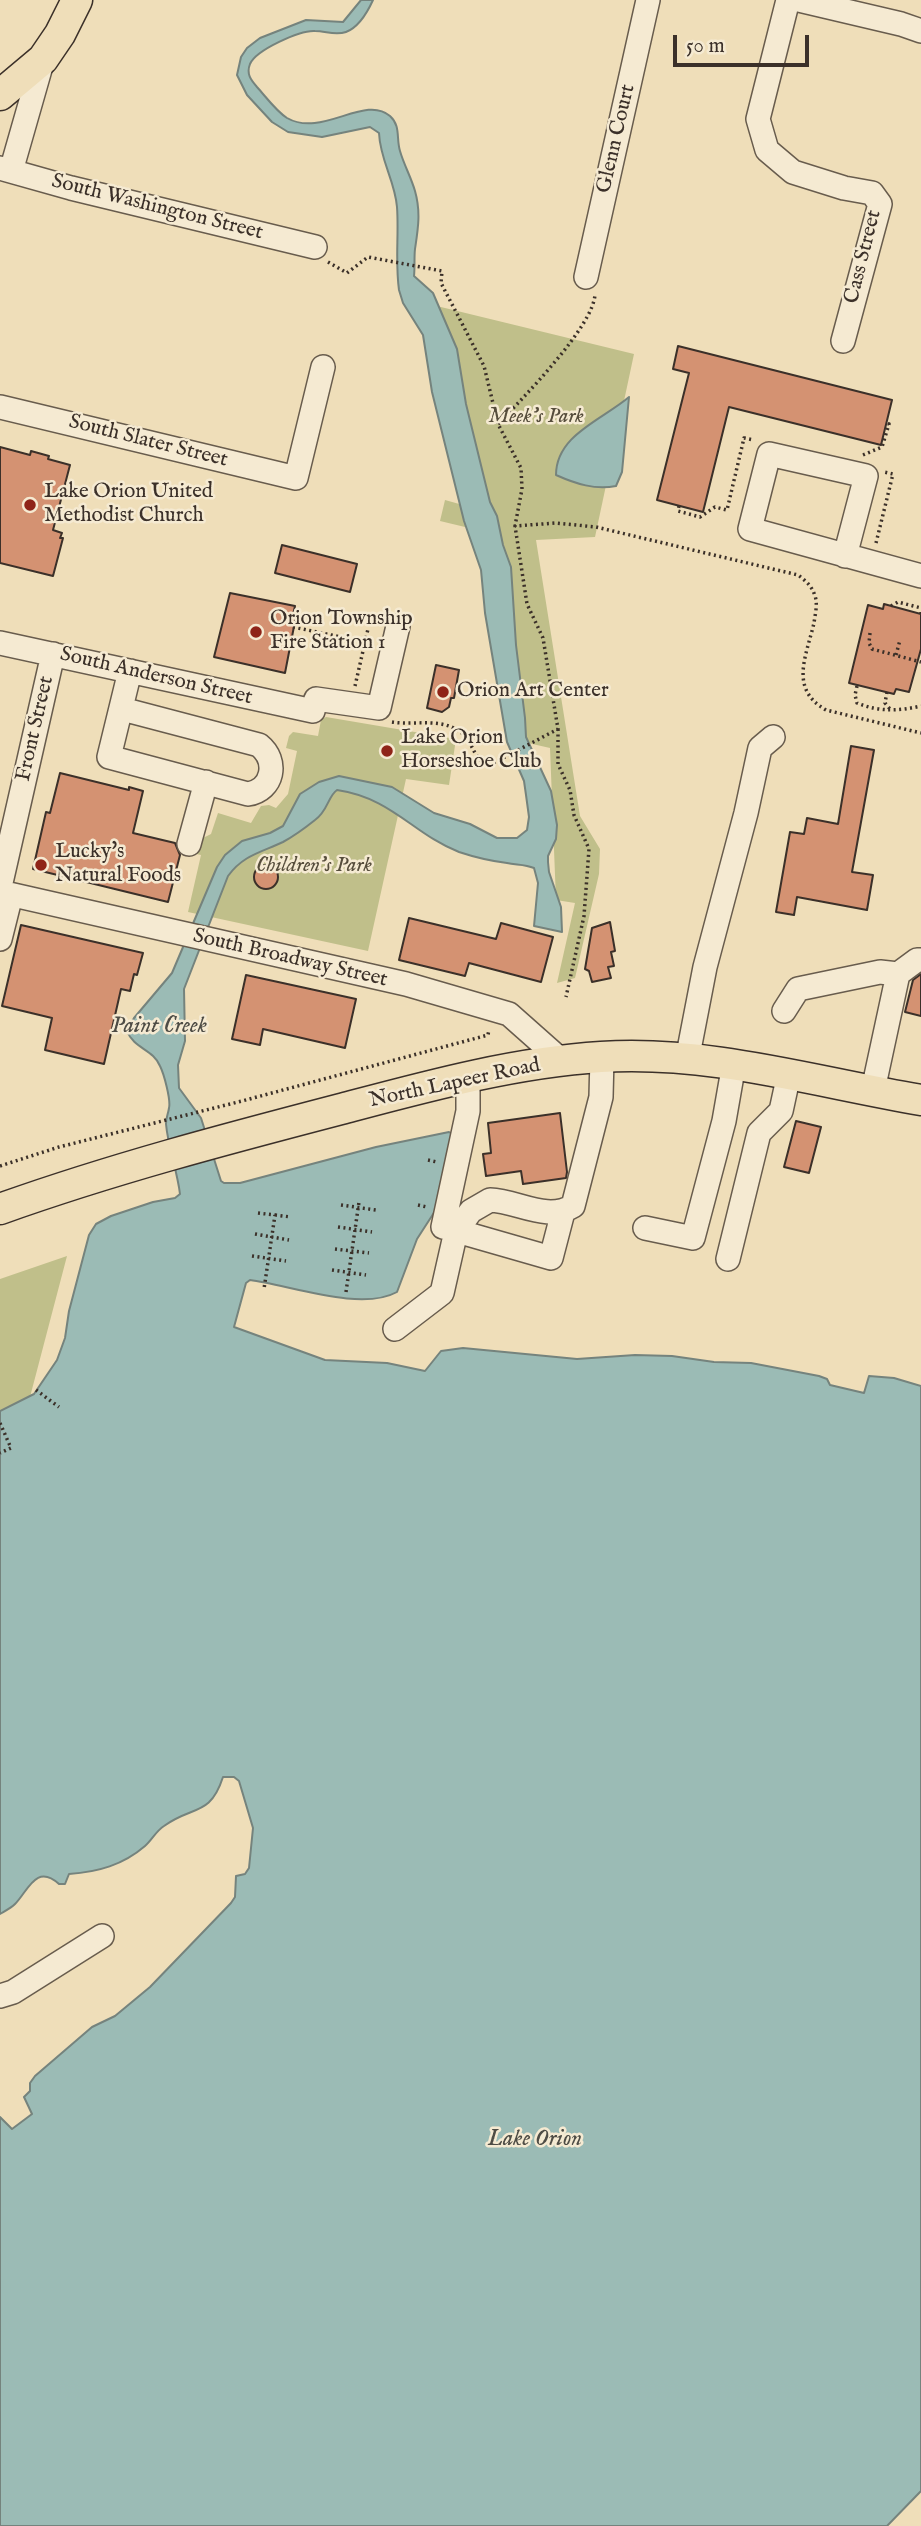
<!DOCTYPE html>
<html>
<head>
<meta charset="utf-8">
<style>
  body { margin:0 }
  #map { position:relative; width:921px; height:2526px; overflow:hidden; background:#efdeb9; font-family:"IM FELL English",serif }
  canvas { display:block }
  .scale { position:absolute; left:673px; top:35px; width:136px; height:32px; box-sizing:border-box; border:4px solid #3b3029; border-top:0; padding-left:9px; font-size:21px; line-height:24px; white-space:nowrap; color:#3b3029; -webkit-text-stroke:5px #f5ead2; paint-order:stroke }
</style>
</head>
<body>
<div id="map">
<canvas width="921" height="2526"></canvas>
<div class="scale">50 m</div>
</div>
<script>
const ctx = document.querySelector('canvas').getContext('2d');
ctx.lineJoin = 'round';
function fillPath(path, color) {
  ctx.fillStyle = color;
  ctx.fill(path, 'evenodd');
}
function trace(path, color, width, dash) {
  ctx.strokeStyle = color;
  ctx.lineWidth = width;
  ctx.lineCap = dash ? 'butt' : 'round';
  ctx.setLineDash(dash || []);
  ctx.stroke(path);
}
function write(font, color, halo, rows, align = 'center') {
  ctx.font = font + ' "IM FELL English",serif';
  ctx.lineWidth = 5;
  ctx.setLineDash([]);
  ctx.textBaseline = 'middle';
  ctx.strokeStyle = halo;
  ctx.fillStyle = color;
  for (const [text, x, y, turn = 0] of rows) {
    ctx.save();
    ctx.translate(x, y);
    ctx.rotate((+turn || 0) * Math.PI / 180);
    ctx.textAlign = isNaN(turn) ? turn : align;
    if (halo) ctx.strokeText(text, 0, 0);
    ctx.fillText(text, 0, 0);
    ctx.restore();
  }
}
const green = new Path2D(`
  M 408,299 L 634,354 L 595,537 L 536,540 L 580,816 L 600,849 L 599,874 L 575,978 L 557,983 L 575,903 L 556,900 L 550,748 L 515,740 L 490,533 L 440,521 L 445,500 L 470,507 L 441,358 Z
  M 326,717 L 456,739 L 449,785 L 406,779 L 368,951 L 188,912 L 201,855 L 196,854 L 199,840 L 211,834 L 218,813 L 251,823 L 261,806 L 269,805 L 276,808 L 288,794 L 297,751 L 286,748 L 289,736 L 293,732 L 318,736 L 321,720 Z
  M 67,1256 L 30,1397 L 0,1411 L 0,1279 Z`);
const water = new Path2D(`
  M 361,0 L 373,0 C 368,11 359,27 346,32 C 335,36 326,31 315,31 C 300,30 256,50 250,64 C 246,74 251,80 257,87 C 266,97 276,111 287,118 C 322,138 365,94 390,116 C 401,126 396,138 400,151 C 404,165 411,177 415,191 C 421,212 418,229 415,249 C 414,258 415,267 414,276 L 433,293 L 457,349 L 466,404 L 490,502 L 497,516 L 503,545 L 511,567 L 516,645 L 525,718 L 526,737 L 551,791 L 557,825 L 556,839 L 548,856 L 548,862 L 549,872 L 561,907 L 562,932 L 534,926 L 538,883 L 534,868 C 525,864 516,865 507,863 C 491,861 474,857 459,852 C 413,834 392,798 337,790 C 328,796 328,811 315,820 C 305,828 294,836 283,842 C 262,852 243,855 228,876 L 184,989 L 185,1041 L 178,1065 L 179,1088 L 201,1118 L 221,1181 L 224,1183 L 240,1183 L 376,1147 L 449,1132 L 456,1136 L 437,1208 L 417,1239 L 397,1292 C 361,1312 289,1285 250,1280 L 246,1283 L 234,1327 L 325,1360 L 387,1363 L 425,1371 L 441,1351 L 463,1348 L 577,1359 L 635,1355 L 672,1356 L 714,1362 L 751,1363 L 819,1376 L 827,1379 L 830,1385 L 864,1393 L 869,1376 L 894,1378 L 921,1386 L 921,2491 L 887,2526 L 0,2526 L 0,2117 L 12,2129 L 32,2114 L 24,2097 L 30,2091 L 30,2083 L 35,2076 L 92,2027 L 115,2016 L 150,1987 L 231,1903 L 235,1897 L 236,1876 L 245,1874 L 249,1868 L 253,1828 L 239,1781 L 234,1777 L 223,1777 C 210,1817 193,1805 164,1826 C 156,1831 152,1840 145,1846 C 123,1865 98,1872 69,1874 L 65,1884 L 59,1884 C 36,1863 28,1891 15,1904 C 11,1908 5,1911 0,1914 L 0,1411 L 34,1394 L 57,1360 L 65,1338 L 69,1311 L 89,1235 L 96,1224 L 111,1216 L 153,1202 L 175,1198 L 180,1194 C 177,1170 168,1147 166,1124 C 166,1117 168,1115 169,1108 C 171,1100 164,1074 160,1066 C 153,1049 134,1049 127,1031 L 134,1018 L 172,973 L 217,867 L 225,855 L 242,841 L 270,833 L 283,826 L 300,794 L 319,782 L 339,776 L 392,787 L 434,813 L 470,824 L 497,838 L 517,838 L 527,830 L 529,817 L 526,795 L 524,781 L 507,742 L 485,613 L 481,570 L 464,521 L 432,392 L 423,335 L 403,303 L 399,290 C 395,262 399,234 397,207 C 395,181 380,160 379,133 L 370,127 L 322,137 L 288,132 L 272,122 L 247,95 L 237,75 L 241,57 L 247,48 L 260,38 L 306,20 L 343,22 Z
  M 629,397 L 622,472 L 616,486 C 595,490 576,484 556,475 C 556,435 602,420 629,397 Z`);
const building = new Path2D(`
  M 678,346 L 892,400 L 881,445 L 729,407 L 703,512 L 657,500 L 689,373 L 673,369 Z
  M 0,447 L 30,455 L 31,451 L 49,456 L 48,459 L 70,465 L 53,530 L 62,533 L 60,538 L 63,538 L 53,576 L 0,563 Z
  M 282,545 L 357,564 L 350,592 L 275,573 Z
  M 230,593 L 295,606 L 293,615 L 296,616 L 285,673 L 214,657 Z
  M 884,604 L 921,614 L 921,649 L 909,692 L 896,689 L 894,694 L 849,683 L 868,605 L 883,609 Z
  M 436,665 L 459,670 L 454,698 L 451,698 L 449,707 L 442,712 L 427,708 Z
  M 851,746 L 874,750 L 852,872 L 873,875 L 867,910 L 797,897 L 794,915 L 776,912 L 790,832 L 804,834 L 807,818 L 838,824 Z
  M 60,773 L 129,790 L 129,787 L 143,791 L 133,833 L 175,843 L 180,855 L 168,902 L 33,869 L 46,812 L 50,813 Z
  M254 877a12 12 0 1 1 24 0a12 12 0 1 1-24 0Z
  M 409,918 L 496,939 L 501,923 L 553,937 L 541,982 L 469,963 L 465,976 L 399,960 Z
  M 610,922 L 615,951 L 611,952 L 614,966 L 608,967 L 611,978 L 592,982 L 589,971 L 585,969 L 592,928 Z
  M 21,925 L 143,953 L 137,975 L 134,974 L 130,991 L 121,989 L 104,1064 L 45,1050 L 52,1018 L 2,1006 Z
  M 921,974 L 921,1016 L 905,1012 L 913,980 Z
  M 246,975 L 356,999 L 345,1048 L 263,1029 L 260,1045 L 232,1039 Z
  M 560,1113 L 567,1172 L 566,1178 L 523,1184 L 521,1171 L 486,1176 L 483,1154 L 491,1153 L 488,1123 Z
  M 796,1121 L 821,1127 L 809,1173 L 784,1167 Z`);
const path = new Path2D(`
  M 328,262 L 347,273 L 368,257 L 442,271 L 441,283 L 484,366 L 498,424 L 521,468 L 522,489 L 515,526
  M 498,424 C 522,399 594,326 595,294
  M 863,455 L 882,447 L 889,424 L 886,423
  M 679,506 L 678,511 L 700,517 L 715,507 L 727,510 L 744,438 L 754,440
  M 876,543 L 893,474 L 884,472
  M 891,606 L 898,602 L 921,608
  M 921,613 L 921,612
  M 293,627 L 365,642
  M 870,633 L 869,643 L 872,649 L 921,662
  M 896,655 L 900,640
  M 355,686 L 368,629
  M 857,686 L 855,695 L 857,703 C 879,712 899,711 921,706
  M 887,692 L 885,703 L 890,709
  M 392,722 C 417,726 443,716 464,735 C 474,746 473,757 488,766 L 558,729 L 543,638 L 527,604 L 515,526 L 556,523 L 596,527 L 798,575 C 806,581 812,586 815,596 C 818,604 815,615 814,623 C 806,657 789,689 826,710 L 921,733
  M 558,729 L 558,764 L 570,790 L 574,815 L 589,849 L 584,916 L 566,997
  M 428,1160 L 437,1162
  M 0,1166 L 59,1147 L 242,1101 L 488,1035 L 489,1029
  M 341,1205 L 376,1210
  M 418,1205 L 427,1207
  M 258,1213 L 275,1215 L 264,1289
  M 275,1215 L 291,1217
  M 338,1227 L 372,1232
  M 255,1234 L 289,1240
  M 335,1249 L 369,1253
  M 252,1256 L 286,1261
  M 332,1270 L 366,1275
  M 346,1292 L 359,1202
  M 36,1390 L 59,1407
  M 0,1423 L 11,1448 L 0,1453`);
const minor = new Path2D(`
  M 788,0 L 758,119 L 767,150 L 793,172 L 844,188 L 872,193 L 880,204 L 843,341
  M 799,0 L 901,24 L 921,31
  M 0,168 L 71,188 L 315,247
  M 11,171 L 43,59
  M 586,277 L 648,0
  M 0,407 L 296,478 L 323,367
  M 845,556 L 866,476 L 769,454 L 750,529 L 921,576
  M 0,643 L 313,711 L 316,699 L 379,708 L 398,626
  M 122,709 L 259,745 C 279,761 273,790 248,794 L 109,757 L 130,671
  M 189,844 L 206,782
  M 0,887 L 53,654
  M 0,892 L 406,984 L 509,1014 L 562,1061
  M 0,939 L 11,895
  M 784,1011 L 798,989 L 880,972 L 898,974
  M 687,1060 L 705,967 L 746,813 L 760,748 L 773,737
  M 468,1079 L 468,1111 L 443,1227 L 551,1258 L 563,1212
  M 873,1090 L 898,974 L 917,960 L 921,960
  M 645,1228 L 693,1238 L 724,1121 L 734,1064
  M 728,1259 L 759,1133 L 781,1111 L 789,1074
  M 395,1329 L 442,1293 L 456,1231 L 471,1211 L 490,1200 C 518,1201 547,1222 573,1206 L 601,1097 L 602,1057
  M 0,1996 L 13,1992 L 102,1936`);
const major = new Path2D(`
  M 0,95 L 43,59 L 60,34 L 77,0
  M 0,1209 C 112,1169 226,1139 341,1109 C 424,1087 515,1062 601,1057 C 710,1050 815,1082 921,1100`);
const markers = [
  [30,505,7,"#8f2418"],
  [256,632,7,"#8f2418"],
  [443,692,7,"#8f2418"],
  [387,751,7,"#8f2418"],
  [41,865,7,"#8f2418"]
];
const streetNames = [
  ["Glenn Court",617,139,-77],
  ["South Washington Street",157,208,14],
  ["Cass Street",864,257,-76],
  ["South Slater Street",148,442,14],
  ["South Anderson Street",156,677,13],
  ["Front Street",36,729,-77],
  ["South Broadway Street",290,959,13],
  ["North Lapeer Road",455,1084,-12]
];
const parkNames = [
  ["Meek's Park",536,418],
  ["Children's Park",314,867]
];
const poiNames = [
  ["Lake Orion United",44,493],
  ["Methodist Church",44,517],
  ["Orion Township",270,620],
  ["Fire Station 1",270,644],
  ["Orion Art Center",457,692],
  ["Lake Orion",401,739],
  ["Horseshoe Club",401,763],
  ["Lucky's",55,853],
  ["Natural Foods",55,877]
];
const waterNames = [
  ["Paint Creek",159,1027],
  ["Lake Orion",535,2140]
];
fillPath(green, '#c0bf8a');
fillPath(water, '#9bbbb5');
trace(water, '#75837d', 2);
fillPath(building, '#d49272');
trace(building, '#3b3029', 2);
trace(minor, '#685c4d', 26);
trace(major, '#3b3029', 33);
trace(path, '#3b3029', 3.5, [2, 3.5]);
trace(minor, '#f5ead2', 23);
trace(major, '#efdeb9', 30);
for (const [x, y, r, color] of markers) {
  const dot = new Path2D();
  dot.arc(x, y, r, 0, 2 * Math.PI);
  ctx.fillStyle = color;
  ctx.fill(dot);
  trace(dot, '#f5ead2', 2.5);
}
write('21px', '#3b3029', '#f5ead2', streetNames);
write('italic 21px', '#564d3c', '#f5ead2', parkNames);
write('21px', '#3b3029', '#f5ead2', poiNames, 'left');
write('italic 23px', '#4e4c45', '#f5ead2', waterNames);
</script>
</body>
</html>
